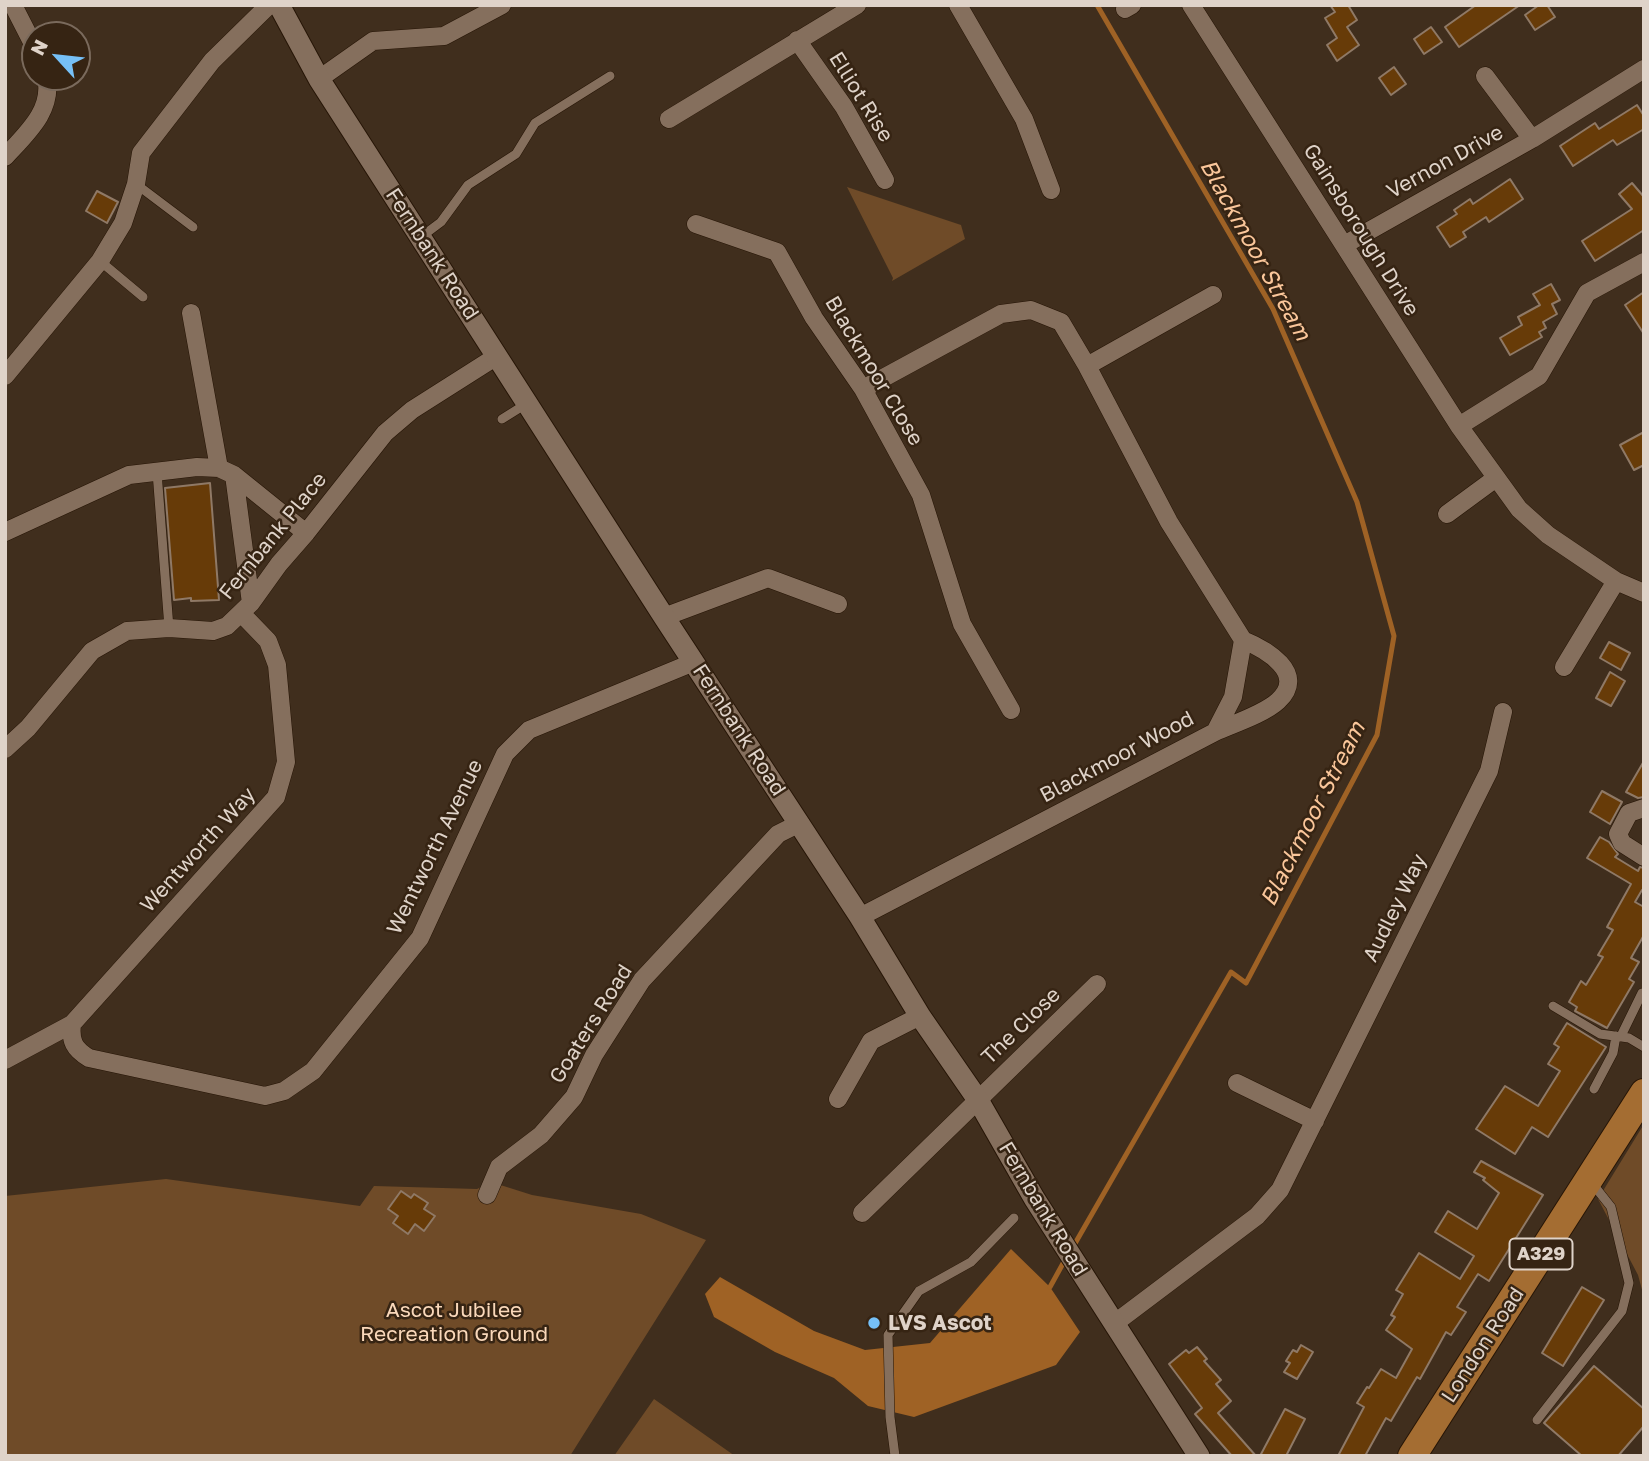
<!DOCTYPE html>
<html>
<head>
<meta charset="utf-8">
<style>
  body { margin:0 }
  #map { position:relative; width:1649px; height:1461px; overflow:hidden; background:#402e1d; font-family:"Golos Text",sans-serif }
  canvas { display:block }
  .frame { position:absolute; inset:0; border:7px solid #dfd3c9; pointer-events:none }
  .north { position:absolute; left:21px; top:21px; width:70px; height:70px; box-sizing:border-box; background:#362413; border:2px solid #7a6a5c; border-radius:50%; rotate:297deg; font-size:19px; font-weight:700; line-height:28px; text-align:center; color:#dfd3c9 }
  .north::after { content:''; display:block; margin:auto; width:24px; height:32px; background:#76c0f7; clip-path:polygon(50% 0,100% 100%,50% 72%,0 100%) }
</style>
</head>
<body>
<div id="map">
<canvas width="1649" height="1461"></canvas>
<div class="frame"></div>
<div class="north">N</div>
</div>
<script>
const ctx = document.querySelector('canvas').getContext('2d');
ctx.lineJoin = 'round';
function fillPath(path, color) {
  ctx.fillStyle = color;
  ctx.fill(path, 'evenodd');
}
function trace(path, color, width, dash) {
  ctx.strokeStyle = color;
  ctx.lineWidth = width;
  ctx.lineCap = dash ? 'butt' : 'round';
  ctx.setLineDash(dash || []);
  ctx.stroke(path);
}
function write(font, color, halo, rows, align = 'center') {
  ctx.font = font + ' "Golos Text",sans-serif';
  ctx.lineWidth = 5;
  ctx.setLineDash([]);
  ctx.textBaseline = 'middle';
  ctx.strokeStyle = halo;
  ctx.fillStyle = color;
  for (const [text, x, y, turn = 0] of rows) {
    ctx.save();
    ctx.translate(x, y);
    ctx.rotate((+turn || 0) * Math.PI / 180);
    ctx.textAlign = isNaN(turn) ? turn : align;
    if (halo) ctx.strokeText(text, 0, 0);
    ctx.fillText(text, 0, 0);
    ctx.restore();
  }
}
const green = new Path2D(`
  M 847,187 L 961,225 L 965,239 L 892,281 L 893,278 Z
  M 1644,1124 L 1644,1297 L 1638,1275 L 1598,1199 Z
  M 166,1179 L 360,1206 L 374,1186 L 477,1189 L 491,1182 L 532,1195 L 641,1214 L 706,1240 L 570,1456 L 5,1456 L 5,1196 Z
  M 654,1399 L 735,1456 L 614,1456 Z`);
const water = new Path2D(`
  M 1011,1249 L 1050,1287 L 1080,1332 L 1056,1365 L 914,1417 L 868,1406 L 834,1378 L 775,1352 L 714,1317 L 705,1294 L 720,1277 L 814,1331 L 865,1350 L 930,1343 Z`);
const stream = new Path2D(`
  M 1073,1247 L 1231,972 L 1246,983 L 1377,735 L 1394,636 L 1357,502 L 1273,309 L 1097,5
  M 1050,1287 L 1066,1258`);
const building = new Path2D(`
  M 1330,5 L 1348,5 L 1357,20 L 1347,27 L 1359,45 L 1337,61 L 1327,45 L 1337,38 L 1325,18 L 1335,12 Z
  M 1476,5 L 1520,5 L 1459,47 L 1445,27 Z
  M 1539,5 L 1547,5 L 1555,17 L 1535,30 L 1525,15 Z
  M 1431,27 L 1442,42 L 1424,54 L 1414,39 Z
  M 1394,67 L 1406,84 L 1391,95 L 1379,78 Z
  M 1637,105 L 1644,116 L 1644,129 L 1617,145 L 1613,140 L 1573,166 L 1560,146 L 1595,123 L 1599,129 Z
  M 1510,179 L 1523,199 L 1489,222 L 1486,217 L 1463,232 L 1466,237 L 1450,247 L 1437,227 L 1457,214 L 1454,210 L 1470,199 L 1473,204 Z
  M 1632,183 L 1644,197 L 1644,230 L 1595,261 L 1582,241 L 1632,209 L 1619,194 Z
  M 97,191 L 118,202 L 107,223 L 86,211 Z
  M 1551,284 L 1560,300 L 1552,304 L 1557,314 L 1543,322 L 1546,328 L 1539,332 L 1542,337 L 1510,355 L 1500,338 L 1522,325 L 1518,317 L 1540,305 L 1533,294 Z
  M 1644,292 L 1644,334 L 1625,305 Z
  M 1644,432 L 1644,465 L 1634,470 L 1620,445 Z
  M 210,483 L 219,600 L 191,601 L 191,598 L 174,600 L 165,488 Z
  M 1609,642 L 1630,653 L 1621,670 L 1600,658 Z
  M 1610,672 L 1625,681 L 1611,706 L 1596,698 Z
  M 1644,761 L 1644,797 L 1638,798 L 1626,792 Z
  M 1602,791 L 1622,802 L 1610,824 L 1590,812 Z
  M 1600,837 L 1609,842 L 1618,854 L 1615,857 L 1638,871 L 1640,867 L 1644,868 L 1644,891 L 1642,890 L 1635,902 L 1644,907 L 1644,935 L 1631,958 L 1639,962 L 1629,979 L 1634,982 L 1607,1028 L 1575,1011 L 1577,1007 L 1569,1002 L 1581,981 L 1586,985 L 1603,957 L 1598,955 L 1613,930 L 1607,927 L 1631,884 L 1587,858 Z
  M 1567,1023 L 1606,1047 L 1548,1137 L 1532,1127 L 1515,1154 L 1476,1129 L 1505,1086 L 1538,1106 L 1560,1071 L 1548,1064 L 1559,1047 L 1554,1044 Z
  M 1481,1161 L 1543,1195 L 1489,1281 L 1478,1274 L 1457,1307 L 1466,1312 L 1451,1335 L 1446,1332 L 1420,1379 L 1417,1377 L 1391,1421 L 1386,1418 L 1365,1456 L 1338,1456 L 1364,1407 L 1357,1403 L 1367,1387 L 1369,1388 L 1381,1369 L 1396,1378 L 1412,1349 L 1386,1330 L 1395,1317 L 1391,1315 L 1403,1294 L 1396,1290 L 1419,1253 L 1460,1279 L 1474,1256 L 1435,1232 L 1448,1211 L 1477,1229 L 1499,1193 L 1483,1180 L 1485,1178 L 1474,1172 Z
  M 401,1191 L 411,1198 L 414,1194 L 428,1203 L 424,1209 L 435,1216 L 424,1231 L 415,1224 L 408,1234 L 393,1223 L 398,1216 L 388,1209 Z
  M 1582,1287 L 1604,1300 L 1563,1366 L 1542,1353 Z
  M 1301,1345 L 1313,1352 L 1297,1379 L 1284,1372 L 1290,1363 L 1286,1361 L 1293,1350 L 1297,1352 Z
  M 1197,1347 L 1207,1359 L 1204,1361 L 1221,1380 L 1216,1384 L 1231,1401 L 1218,1413 L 1256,1456 L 1232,1456 L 1195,1414 L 1202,1408 L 1169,1364 L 1186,1350 L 1189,1353 Z
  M 1594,1366 L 1644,1409 L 1644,1426 L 1618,1456 L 1582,1456 L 1544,1423 Z
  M 1285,1409 L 1305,1419 L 1286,1456 L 1260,1456 Z`);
const service = new Path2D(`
  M 136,184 L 193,227
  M 421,237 L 441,222 L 468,185 L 516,154 L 535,123 L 610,76
  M 100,261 L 143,297
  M 502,419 L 526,404
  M 157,472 L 169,628
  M 1553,1006 L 1600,1034 L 1629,1038 L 1644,1047
  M 1621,1036 L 1642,993
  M 1594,1089 L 1613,1053 L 1616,1036
  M 1537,1420 L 1622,1311 L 1629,1283 L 1611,1207 L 1592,1183
  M 895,1456 L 890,1417 L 888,1335 L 919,1291 L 971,1262 L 1014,1218`);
const minor = new Path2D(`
  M 13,5 L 35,48
  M 958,5 L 1024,119 L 1051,190
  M 1191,5 L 1459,426 L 1519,509 L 1548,535 L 1616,581 L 1644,593
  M 1125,9 L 1132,5
  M 797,40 L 844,107 L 885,180
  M 1485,76 L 1532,139
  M 319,79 L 373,41 L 444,36 L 502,5
  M 669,119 L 857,5
  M 5,157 C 26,134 54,110 46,77
  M 696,224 L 777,252 L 814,318 L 863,389 L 921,495 L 962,624 L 1011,710
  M 1344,245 L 1532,139 L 1644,69
  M 191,313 L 219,468
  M 1087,366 L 1213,295
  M 5,376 L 100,261 L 123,223 L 136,184 L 141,153 L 212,61 L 269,5
  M 1459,426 L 1539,376 L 1587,293 L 1644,262
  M 234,475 L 251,603
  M 1447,514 L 1496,478
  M 5,532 L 129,475 L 197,467 L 219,468 L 234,475 L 306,533
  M 664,617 L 768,578 L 838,604
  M 1564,667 L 1616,581
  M 1215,732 C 1233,724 1264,714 1278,701 C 1308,673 1265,649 1243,640
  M 5,749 L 28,728 L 92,651 L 127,631 L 169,628 L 213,631 L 227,626 L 251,603 L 279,564 L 306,533 L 385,433 L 412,410 L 497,356
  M 1644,808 L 1629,813 L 1618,834 L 1622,843 L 1644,857
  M 860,917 L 1215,732 L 1233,697 L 1243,640 L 1169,522 L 1087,366 L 1061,322 L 1031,310 L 1001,314 L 863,389
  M 72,1024 C 70,1041 74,1049 89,1058 L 265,1096 L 284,1091 L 313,1071 L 420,938 L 505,754 L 529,730 L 694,662
  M 5,1060 L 72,1024 L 276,797 L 286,762 L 277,665 L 268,641 L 241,613
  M 1237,1083 L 1315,1121
  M 838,1099 L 871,1041 L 920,1016
  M 487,1195 L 499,1167 L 541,1135 L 574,1097 L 594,1055 L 642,980 L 778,834 L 800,823
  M 862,1213 L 1097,984
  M 1115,1323 L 1257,1216 L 1280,1190 L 1489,771 L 1503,712`);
const tertiary = new Path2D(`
  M 279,5 L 319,79 L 664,617 L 860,917 L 920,1016 L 978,1100 L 1034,1198 L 1199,1456`);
const primary = new Path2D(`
  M 1412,1456 L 1644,1093`);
const markers = [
  [874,1323,7,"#76c0f7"]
];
const shields = [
  [1541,1254,63]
];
const shieldNames = [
  ["A329",1541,1254]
];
const streetNames = [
  ["Elliot Rise",861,97,58],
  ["Vernon Drive",1445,162,-29],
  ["Gainsborough Drive",1361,230,58],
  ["Fernbank Road",432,254,57],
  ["Blackmoor Close",874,371,59],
  ["Fernbank Place",273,536,-51],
  ["Fernbank Road",739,730,57],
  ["Blackmoor Wood",1117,757,-28],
  ["Wentworth Avenue",435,847,-64],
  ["Wentworth Way",198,850,-48],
  ["Audley Way",1395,908,-64],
  ["Goaters Road",591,1024,-58],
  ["The Close",1021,1026,-44],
  ["Fernbank Road",1043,1209,59],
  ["London Road",1483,1345,-57]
];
const parkNames = [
  ["Ascot Jubilee",454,1310],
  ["Recreation Ground",454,1334]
];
const poiNames = [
  ["LVS Ascot",888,1323]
];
const waterNames = [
  ["Blackmoor Stream",1255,250,61],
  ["Blackmoor Stream",1313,814,-63]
];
fillPath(green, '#6f4b28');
fillPath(water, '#9f6225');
trace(stream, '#9f6225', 5);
fillPath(building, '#673b08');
trace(building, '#8f7966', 2);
trace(service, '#261506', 10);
trace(minor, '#261506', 19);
trace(tertiary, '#261506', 23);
trace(primary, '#261506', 30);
trace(service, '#856f5d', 9);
trace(minor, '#856f5d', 18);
trace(tertiary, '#856f5d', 21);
trace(primary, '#a46d32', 28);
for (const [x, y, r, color] of markers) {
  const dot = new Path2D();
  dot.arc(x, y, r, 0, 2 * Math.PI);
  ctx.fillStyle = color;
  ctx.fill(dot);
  trace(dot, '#362413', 2.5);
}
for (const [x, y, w] of shields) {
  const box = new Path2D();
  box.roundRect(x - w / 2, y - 15.5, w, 31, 5);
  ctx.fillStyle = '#362413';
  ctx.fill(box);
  trace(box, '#dfd3c9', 2);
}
write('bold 19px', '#dfd3c9', null, shieldNames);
write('21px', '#dfd3c9', '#362413', streetNames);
write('21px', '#fad8ba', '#362413', parkNames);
write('bold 21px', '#dfd3c9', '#362413', poiNames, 'left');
write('italic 23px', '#fac69a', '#362413', waterNames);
</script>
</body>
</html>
